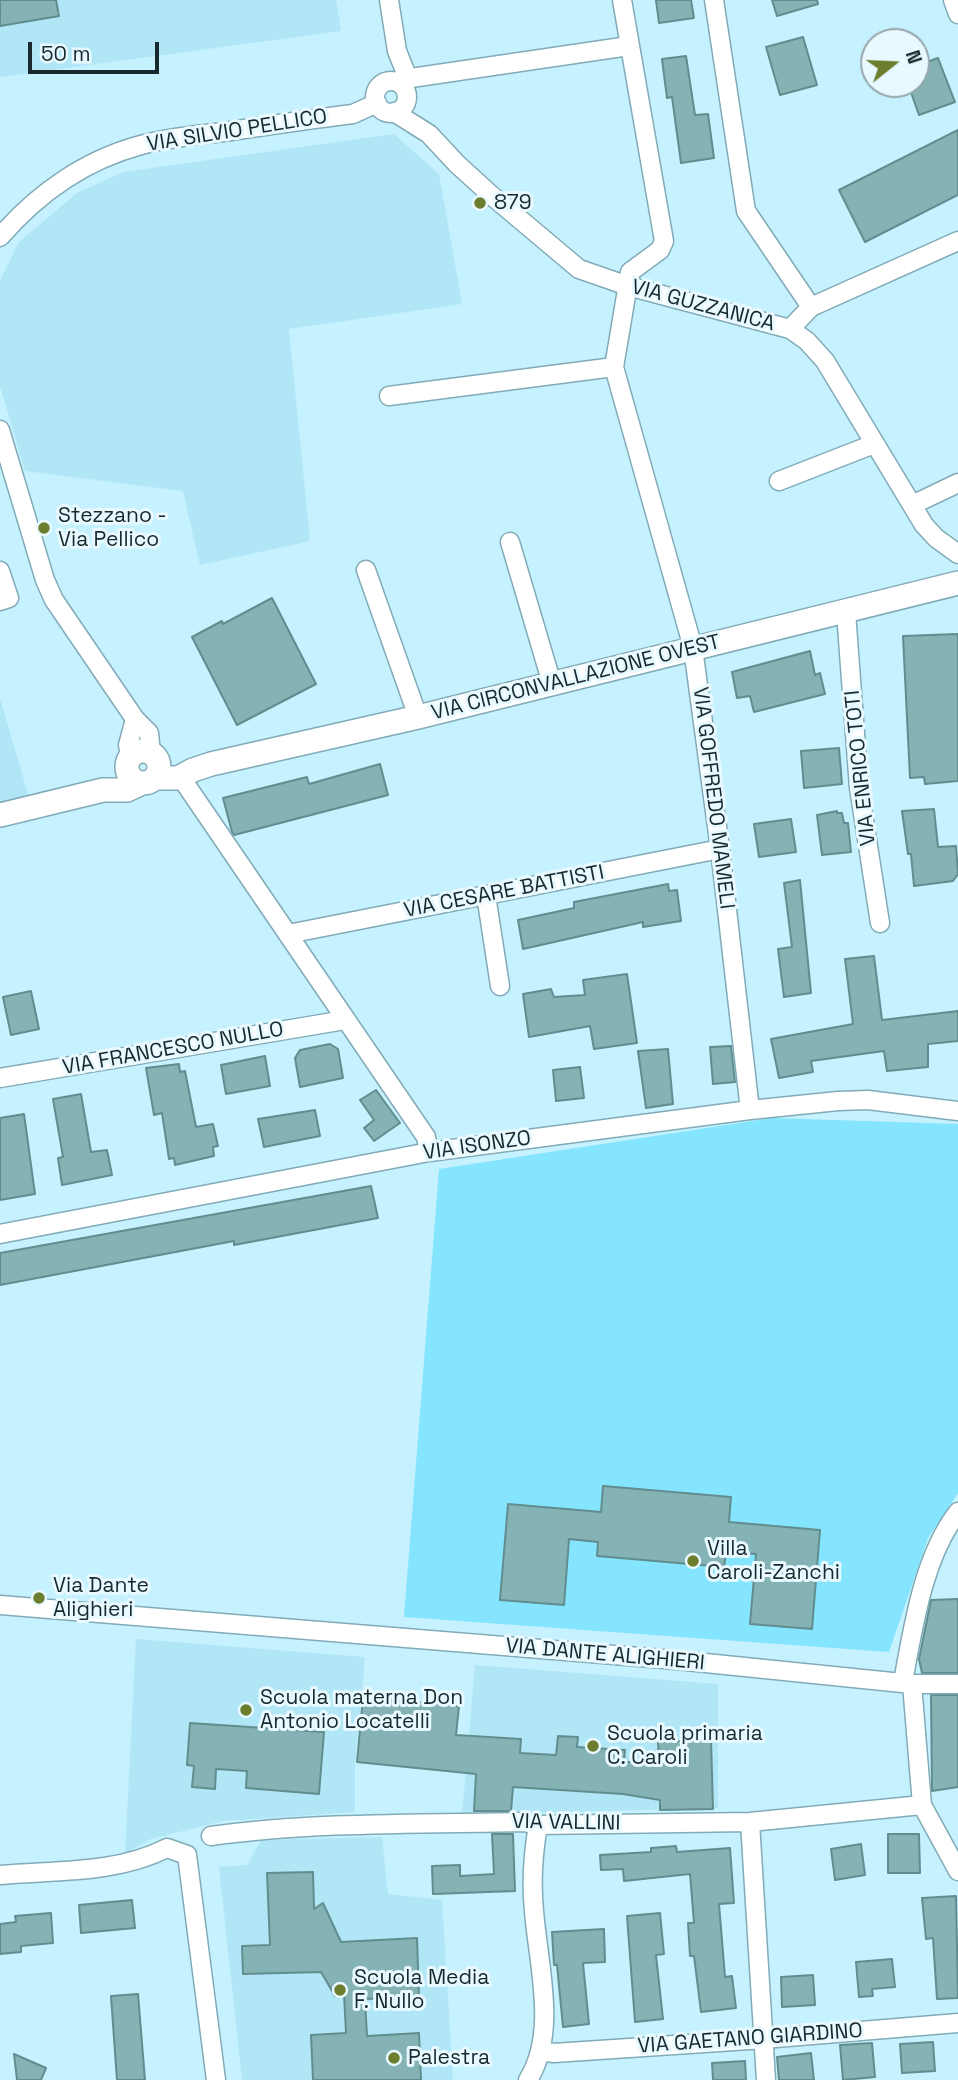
<!DOCTYPE html>
<html>
<head>
<meta charset="utf-8">
<style>
  body { margin:0 }
  #map { position:relative; width:958px; height:2080px; overflow:hidden; background:#c6f1fe; font-family:"Space Grotesk",sans-serif }
  canvas { display:block }
  .north { position:absolute; left:860px; top:28px; width:70px; height:70px; box-sizing:border-box; background:#e8f9ff; border:2px solid #95a6ab; border-radius:50%; rotate:72deg; font-size:19px; font-weight:700; line-height:28px; text-align:center; color:#18292d }
  .north::after { content:''; display:block; margin:auto; width:24px; height:32px; background:#6c7e2e; clip-path:polygon(50% 0,100% 100%,50% 72%,0 100%) }
  .scale { position:absolute; left:28px; top:42px; width:131px; height:32px; box-sizing:border-box; border:4px solid #18292d; border-top:0; padding-left:9px; font-size:21px; line-height:24px; white-space:nowrap; color:#18292d; -webkit-text-stroke:5px #e8f9ff; paint-order:stroke }
</style>
</head>
<body>
<div id="map">
<canvas width="958" height="2080"></canvas>
<div class="north">N</div>
<div class="scale">50 m</div>
</div>
<script>
const ctx = document.querySelector('canvas').getContext('2d');
ctx.lineJoin = 'round';
function fillPath(path, color) {
  ctx.fillStyle = color;
  ctx.fill(path, 'evenodd');
}
function trace(path, color, width, dash) {
  ctx.strokeStyle = color;
  ctx.lineWidth = width;
  ctx.lineCap = dash ? 'butt' : 'round';
  ctx.setLineDash(dash || []);
  ctx.stroke(path);
}
function write(font, color, halo, rows, align = 'center') {
  ctx.font = font + ' "Space Grotesk",sans-serif';
  ctx.lineWidth = 6;
  ctx.setLineDash([]);
  ctx.textBaseline = 'middle';
  ctx.strokeStyle = halo;
  ctx.fillStyle = color;
  for (const [text, x, y, turn = 0] of rows) {
    ctx.save();
    ctx.translate(x, y);
    ctx.rotate((+turn || 0) * Math.PI / 180);
    ctx.textAlign = isNaN(turn) ? turn : align;
    if (halo) ctx.strokeText(text, 0, 0);
    ctx.fillText(text, 0, 0);
    ctx.restore();
  }
}
const built = new Path2D(`
  M 0,0 L 336,0 L 341,31 L 0,77 Z
  M 394,134 L 439,174 L 462,304 L 289,329 L 310,541 L 200,565 L 183,491 L 25,471 L 0,386 L 0,281 L 19,242 L 77,193 L 123,172 Z
  M 0,698 L 30,801 L 0,808 Z
  M 136,1639 L 365,1657 L 355,1763 L 355,1812 L 223,1821 L 151,1839 L 125,1854 Z
  M 475,1665 L 718,1684 L 718,1808 L 462,1815 Z
  M 382,1837 L 388,1894 L 442,1900 L 453,2080 L 242,2080 L 219,1867 L 247,1865 L 261,1840 Z`);
const green = new Path2D(`
  M 772,1118 L 958,1124 L 958,1493 L 928,1538 L 889,1652 L 404,1617 L 439,1169 Z`);
const building = new Path2D(`
  M 0,0 L 56,0 L 59,16 L 0,26 Z
  M 656,0 L 691,0 L 694,18 L 659,23 Z
  M 772,0 L 817,0 L 818,4 L 777,16 Z
  M 803,37 L 817,85 L 780,95 L 766,47 Z
  M 686,56 L 695,115 L 708,114 L 714,158 L 681,163 L 672,97 L 667,98 L 662,59 Z
  M 938,58 L 955,102 L 919,115 L 908,84 L 916,84 L 916,66 Z
  M 958,130 L 958,195 L 865,242 L 839,190 Z
  M 272,598 L 316,684 L 237,725 L 192,637 L 222,621 L 223,624 Z
  M 958,634 L 958,781 L 925,784 L 924,777 L 910,778 L 903,636 Z
  M 810,651 L 815,675 L 820,673 L 825,694 L 754,712 L 750,696 L 737,698 L 732,672 Z
  M 839,748 L 842,784 L 804,788 L 801,751 Z
  M 380,764 L 388,795 L 234,835 L 232,832 L 223,798 L 307,777 L 309,784 Z
  M 934,809 L 938,847 L 956,846 L 958,874 L 953,881 L 914,886 L 911,854 L 908,854 L 902,811 Z
  M 837,811 L 837,813 L 842,813 L 844,823 L 848,823 L 851,852 L 822,855 L 817,815 Z
  M 791,819 L 796,852 L 759,857 L 754,824 Z
  M 800,880 L 811,993 L 784,997 L 778,949 L 792,947 L 784,883 Z
  M 668,884 L 669,891 L 677,890 L 681,921 L 643,927 L 643,922 L 523,949 L 518,920 L 574,908 L 574,902 Z
  M 874,956 L 882,1020 L 958,1011 L 958,1041 L 928,1044 L 928,1067 L 887,1071 L 884,1051 L 811,1061 L 813,1072 L 779,1078 L 771,1039 L 853,1024 L 845,959 Z
  M 627,974 L 637,1043 L 594,1049 L 590,1026 L 529,1037 L 523,994 L 551,989 L 554,997 L 585,995 L 583,980 Z
  M 31,991 L 39,1029 L 11,1035 L 3,997 Z
  M 330,1044 L 338,1049 L 343,1078 L 300,1087 L 295,1058 L 300,1050 Z
  M 731,1046 L 735,1082 L 713,1084 L 710,1047 Z
  M 668,1049 L 673,1104 L 646,1108 L 638,1051 Z
  M 265,1056 L 270,1086 L 226,1094 L 221,1065 Z
  M 179,1064 L 180,1072 L 185,1071 L 196,1127 L 213,1124 L 218,1146 L 213,1147 L 214,1156 L 175,1165 L 174,1158 L 169,1159 L 162,1113 L 154,1115 L 146,1068 Z
  M 580,1067 L 584,1098 L 556,1101 L 553,1070 Z
  M 376,1090 L 400,1123 L 374,1141 L 364,1128 L 374,1120 L 360,1100 Z
  M 81,1094 L 91,1152 L 107,1150 L 112,1175 L 62,1185 L 58,1158 L 63,1157 L 53,1099 Z
  M 315,1110 L 320,1136 L 264,1147 L 258,1119 Z
  M 24,1114 L 35,1194 L 0,1200 L 0,1118 Z
  M 371,1186 L 378,1218 L 234,1245 L 234,1241 L 0,1285 L 0,1253 Z
  M 603,1486 L 731,1497 L 729,1522 L 820,1530 L 812,1629 L 750,1624 L 756,1554 L 726,1552 L 724,1567 L 597,1556 L 598,1542 L 569,1539 L 564,1605 L 500,1600 L 508,1504 L 601,1512 Z
  M 958,1599 L 958,1673 L 922,1673 L 919,1659 L 931,1600 Z
  M 931,1695 L 958,1695 L 958,1787 L 932,1791 Z
  M 363,1697 L 459,1706 L 456,1735 L 521,1739 L 520,1753 L 556,1755 L 558,1736 L 578,1737 L 577,1747 L 625,1750 L 624,1762 L 659,1762 L 658,1742 L 711,1740 L 713,1809 L 660,1810 L 660,1800 L 623,1794 L 513,1787 L 511,1811 L 474,1811 L 476,1774 L 357,1762 Z
  M 190,1723 L 324,1732 L 319,1794 L 246,1788 L 247,1771 L 216,1769 L 215,1789 L 192,1787 L 194,1766 L 187,1765 Z
  M 492,1834 L 513,1834 L 515,1891 L 433,1894 L 432,1866 L 460,1865 L 460,1876 L 494,1874 Z
  M 888,1834 L 919,1834 L 920,1873 L 888,1873 Z
  M 861,1844 L 865,1875 L 835,1880 L 831,1849 Z
  M 676,1846 L 677,1852 L 730,1848 L 734,1903 L 719,1904 L 725,1977 L 732,1976 L 736,2008 L 701,2012 L 694,1956 L 690,1956 L 688,1923 L 694,1923 L 690,1874 L 624,1881 L 623,1869 L 601,1870 L 600,1855 L 651,1852 L 651,1848 Z
  M 313,1872 L 314,1909 L 323,1903 L 341,1942 L 417,1938 L 419,1997 L 365,1999 L 367,2036 L 419,2033 L 421,2080 L 313,2080 L 311,2035 L 346,2033 L 344,1994 L 335,1996 L 321,1972 L 243,1974 L 242,1946 L 270,1945 L 267,1873 Z
  M 956,1896 L 958,1998 L 937,1999 L 933,1938 L 926,1939 L 922,1898 Z
  M 132,1900 L 135,1928 L 81,1933 L 79,1905 Z
  M 51,1913 L 53,1943 L 21,1946 L 21,1952 L 0,1954 L 0,1924 L 16,1922 L 15,1916 Z
  M 660,1913 L 664,1954 L 656,1955 L 663,2019 L 635,2022 L 627,1916 Z
  M 604,1929 L 605,1962 L 583,1963 L 589,2024 L 563,2027 L 557,1965 L 554,1965 L 552,1932 Z
  M 892,1959 L 895,1987 L 872,1989 L 873,1996 L 859,1997 L 856,1962 Z
  M 813,1975 L 815,2005 L 782,2007 L 781,1977 Z
  M 138,1994 L 145,2080 L 117,2080 L 111,1996 Z
  M 933,2042 L 935,2071 L 902,2073 L 900,2044 Z
  M 872,2043 L 875,2077 L 843,2080 L 840,2045 Z
  M 811,2053 L 814,2080 L 779,2080 L 777,2057 Z
  M 14,2054 L 46,2068 L 41,2080 L 17,2080 Z
  M 745,2061 L 746,2080 L 713,2080 L 712,2063 Z`);
const minor = new Path2D(`
  M 389,0 L 397,51 L 405,71 L 403,86
  M 622,0 L 664,241 L 660,250 L 630,272 L 614,367 L 693,648 L 720,849 L 750,1110
  M 714,0 L 746,211 L 811,307
  M 953,0 L 958,14
  M 404,79 L 629,46
  M375 97a16 16 0 1 1 32 0a16 16 0 1 1-32 0Z
  M 394,112 L 429,134 L 457,164 L 491,195 L 579,269 L 628,286 L 790,329 L 807,341 L 825,361 L 924,525 L 936,538 L 958,554
  M 0,237 C 37,194 85,160 141,145 C 170,137 201,135 231,131 C 271,125 312,119 353,114 L 377,103
  M 790,329 L 811,307 L 958,241
  M 389,396 L 614,367
  M 0,430 L 45,580 L 54,600 L 135,719 L 149,733 L 151,754
  M 779,481 L 874,444
  M 912,505 L 958,483
  M 510,542 L 552,684
  M 366,570 L 418,717
  M 0,571 L 9,598 L 0,601
  M 846,612 L 859,788 L 880,923
  M 131,757 L 128,745 L 135,719
  M 180,776 L 426,1137 L 429,1152
  M 486,895 L 500,986
  M 288,934 L 720,849
  M 0,1078 L 345,1020
  M 0,1234 L 429,1152 L 750,1110 L 838,1101 L 868,1100 L 958,1111
  M 0,1605 L 676,1660 L 912,1684 L 958,1684
  M 903,1682 C 913,1628 923,1557 958,1512
  M 912,1684 L 922,1805 L 958,1871
  M 750,1822 L 766,2080
  M 211,1836 C 314,1822 420,1824 524,1822 L 538,1825 L 750,1822 L 922,1805
  M 0,1875 C 56,1870 116,1874 167,1848 L 187,1855 L 216,2080
  M 541,2051 L 554,2053 L 764,2039 L 958,2023
  M 528,2080 C 558,2032 538,1964 534,1911 C 531,1882 533,1854 538,1825`);
const tertiary = new Path2D(`
  M127 767a16 16 0 1 1 32 0a16 16 0 1 1-32 0Z
  M 155,778 L 178,778 L 193,770 L 211,764 L 418,717 L 958,583
  M 0,815 L 103,790 L 127,790 L 142,783`);
const markers = [
  [480,203,7,"#6c7e2e"],
  [44,528,7,"#6c7e2e"],
  [693,1561,7,"#6c7e2e"],
  [39,1598,7,"#6c7e2e"],
  [246,1710,7,"#6c7e2e"],
  [593,1746,7,"#6c7e2e"],
  [340,1990,7,"#6c7e2e"],
  [394,2058,7,"#6c7e2e"]
];
const streetNames = [
  ["VIA SILVIO PELLICO",237,131,-9],
  ["VIA GUZZANICA",703,306,15],
  ["VIA CIRCONVALLAZIONE OVEST",576,678,-14],
  ["VIA ENRICO TOTI",861,768,-96],
  ["VIA GOFFREDO MAMELI",713,798,83],
  ["VIA CESARE BATTISTI",504,892,-11],
  ["VIA FRANCESCO NULLO",173,1049,-10],
  ["VIA ISONZO",477,1146,-8],
  ["VIA DANTE ALIGHIERI",605,1655,5],
  ["VIA VALLINI",566,1823,1],
  ["VIA GAETANO GIARDINO",750,2039,-4]
];
const poiNames = [
  ["879",494,203],
  ["Stezzano -",58,516],
  ["Via Pellico",58,540],
  ["Villa",707,1549],
  ["Caroli-Zanchi",707,1573],
  ["Via Dante",53,1586],
  ["Alighieri",53,1610],
  ["Scuola materna Don",260,1698],
  ["Antonio Locatelli",260,1722],
  ["Scuola primaria",607,1734],
  ["C. Caroli",607,1758],
  ["Scuola Media",354,1978],
  ["F. Nullo",354,2002],
  ["Palestra",408,2058]
];
fillPath(built, '#b1e6f6');
fillPath(green, '#85e5ff');
fillPath(building, '#85b2b4');
trace(building, '#618d8e', 2);
trace(minor, '#81abb7', 21);
trace(tertiary, '#81abb7', 26);
trace(minor, '#fff', 18);
trace(tertiary, '#fff', 23);
for (const [x, y, r, color] of markers) {
  const dot = new Path2D();
  dot.arc(x, y, r, 0, 2 * Math.PI);
  ctx.fillStyle = color;
  ctx.fill(dot);
  trace(dot, '#e8f9ff', 2.5);
}
write('21px', '#18292d', '#e8f9ff', streetNames);
write('21px', '#18292d', '#e8f9ff', poiNames, 'left');
</script>
</body>
</html>
